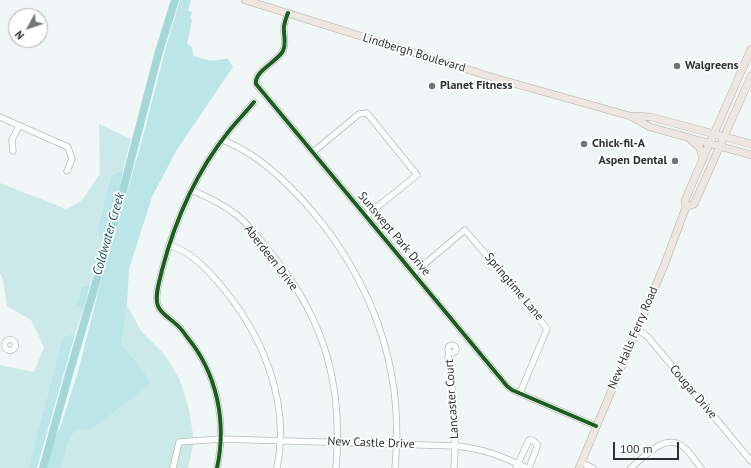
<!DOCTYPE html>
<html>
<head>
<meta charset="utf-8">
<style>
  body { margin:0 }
  #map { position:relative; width:751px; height:468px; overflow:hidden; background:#f1f7f7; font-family:"PT Sans",sans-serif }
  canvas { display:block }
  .north { position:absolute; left:8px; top:8px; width:40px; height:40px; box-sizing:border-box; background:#fff; border:1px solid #abadad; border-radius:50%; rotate:230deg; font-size:11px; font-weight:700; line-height:16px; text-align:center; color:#2d3131 }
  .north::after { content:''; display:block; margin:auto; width:14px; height:18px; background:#727676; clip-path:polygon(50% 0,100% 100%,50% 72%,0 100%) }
  .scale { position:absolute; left:613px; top:442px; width:66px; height:18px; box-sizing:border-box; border:2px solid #2d3131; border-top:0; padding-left:5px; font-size:12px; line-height:14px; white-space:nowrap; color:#2d3131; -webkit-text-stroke:3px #fff; paint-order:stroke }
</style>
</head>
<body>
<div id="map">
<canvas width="751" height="468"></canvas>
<div class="north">N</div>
<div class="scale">100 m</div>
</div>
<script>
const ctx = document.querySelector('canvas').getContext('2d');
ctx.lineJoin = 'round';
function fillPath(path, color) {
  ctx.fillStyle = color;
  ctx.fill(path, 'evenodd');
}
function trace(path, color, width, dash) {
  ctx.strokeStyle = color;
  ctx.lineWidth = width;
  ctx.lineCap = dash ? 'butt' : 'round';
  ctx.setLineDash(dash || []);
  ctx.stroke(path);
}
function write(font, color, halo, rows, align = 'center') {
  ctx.font = font + ' "PT Sans",sans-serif';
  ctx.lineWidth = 3.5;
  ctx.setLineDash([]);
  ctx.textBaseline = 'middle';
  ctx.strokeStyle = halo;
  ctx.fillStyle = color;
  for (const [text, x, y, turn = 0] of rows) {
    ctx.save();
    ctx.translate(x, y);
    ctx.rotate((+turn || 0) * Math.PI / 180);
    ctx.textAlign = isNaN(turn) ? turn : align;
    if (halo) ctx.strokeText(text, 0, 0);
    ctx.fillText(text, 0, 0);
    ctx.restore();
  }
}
const green = new Path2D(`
  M 99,124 L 131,139 L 123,170 L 111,175 L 97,231 L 104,239 L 90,285 L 82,286 L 76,305 L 83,310 L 75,334 L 64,336 L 61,344 L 28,468 L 0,468 L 0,365 L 34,372 L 44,347 L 31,320 L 7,306 L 3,280 L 0,273 L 0,183 L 66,209 L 81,201 L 100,174 Z
  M 127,305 L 141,331 L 165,355 L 180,380 L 189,409 L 194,441 L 188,468 L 62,468 L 67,445 L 75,431 L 92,429 L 144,372 L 122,344 Z`);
const forest = new Path2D(`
  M 180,0 L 191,0 L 188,10 L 192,12 L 190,18 L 192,20 L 187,44 L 192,47 L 193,55 C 199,58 211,62 218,60 C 222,60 223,58 228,59 L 233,67 L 176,151 L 152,197 L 129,269 L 127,305 L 122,344 L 144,372 L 150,384 L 92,429 L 75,431 L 67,445 L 62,468 L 46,468 L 53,440 L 60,428 L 78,372 L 101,281 L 141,144 L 166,47 Z
  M 123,170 L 119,191 L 104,239 L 97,231 L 111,175 Z
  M 90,285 L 83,310 L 76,305 L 82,286 Z
  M 75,334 L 37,468 L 28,468 L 61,344 L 64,336 Z`);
const river = new Path2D(`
  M 43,468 L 69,374 L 122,194 L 158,55 L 175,0`);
const minor = new Path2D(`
  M 288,13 C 286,17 285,22 284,26 C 283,35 287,42 283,51 C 277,62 254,71 256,84 L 507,386 L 512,390 L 596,426
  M 0,117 L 68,147 L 72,159 L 67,171
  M 223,140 C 232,144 241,148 250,154 C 279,173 304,200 325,227 C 379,299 404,378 395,468
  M 13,151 L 12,140 L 19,126
  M 313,152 L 359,114 L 367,113 L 417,175 L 366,216
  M 191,190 C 208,197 225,205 239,217 C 252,228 264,245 275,258 C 326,323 343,387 336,468
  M 169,245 C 189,251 203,265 217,281 C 261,331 291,400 277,468
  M 414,273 L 465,230 L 528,304 L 547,329 L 520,393
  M 637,329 L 648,337 L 751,461
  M4.5 345a5.5 5.5 0 1 1 11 0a5.5 5.5 0 1 1-11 0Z
  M448 349a4 4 0 1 1 8 0a4 4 0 1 1-8 0Z
  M 449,352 L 448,357 C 454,394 457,430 454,468
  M 581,463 L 593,468
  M 173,468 L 179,442 L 221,439 L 456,446 C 485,449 501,456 527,468
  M 217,468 C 227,422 217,373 187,337 C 184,333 181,328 177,325 C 171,319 161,314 158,306 C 154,296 160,280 162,270 C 175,220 196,172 229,131 C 237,121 246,112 254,102
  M 516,468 L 528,442 L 529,440 L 532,440 L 537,444 L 537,447 L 529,468
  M 631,468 C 645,456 666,431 685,448 C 691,454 696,462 701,468`);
const major = new Path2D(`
  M 245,0 L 495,78 L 630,116 L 650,127 L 751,155
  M 633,116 L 651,117 L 751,144
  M 690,139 L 700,148 L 703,159
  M 686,207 L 694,204 L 700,191 L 751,76
  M 579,468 L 664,266 L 686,207 L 685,200 L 751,49`);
const cycleway = new Path2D(`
  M 288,13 C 286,17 285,22 284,26 C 283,35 287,42 283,51 C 277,62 254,71 256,84 L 507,386 L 512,390 L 596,426
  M 217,468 C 227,422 217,373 187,337 C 184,333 181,328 177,325 C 171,319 161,314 158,306 C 154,296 160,280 162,270 C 175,220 196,172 229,131 C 237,121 246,112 254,102`);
const markers = [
  [677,66,4,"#727676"],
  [432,86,4,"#727676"],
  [584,144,4,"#727676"],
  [675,161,4,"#727676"]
];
const streetNames = [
  ["Lindbergh Boulevard",414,53,17],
  ["Sunswept Park Drive",394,234,50],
  ["Aberdeen Drive",271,258,52],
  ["Springtime Lane",514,287,50],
  ["New Halls Ferry Road",633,338,-67],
  ["Cougar Drive",693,392,50],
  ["Lancaster Court",452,399,-94],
  ["New Castle Drive",371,443,2]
];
const poiNames = [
  ["Walgreens",685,66],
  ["Planet Fitness",440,86],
  ["Chick-fil-A",592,144],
  ["Aspen Dental",667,161,"right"]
];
const waterNames = [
  ["Coldwater Creek",109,234,-74]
];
fillPath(green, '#cce9e9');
fillPath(forest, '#bbe5e6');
trace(river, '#a3d7d8', 8);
trace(minor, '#b7bbbb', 7);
trace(major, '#b7aaa0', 8);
trace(minor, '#fdfefe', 5.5);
trace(major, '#eee6e0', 7);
trace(cycleway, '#1b5e20', 4);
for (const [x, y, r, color] of markers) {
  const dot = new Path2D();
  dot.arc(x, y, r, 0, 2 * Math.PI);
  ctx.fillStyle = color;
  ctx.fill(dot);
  trace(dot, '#fff', 1.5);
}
write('12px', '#2d3131', '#fff', streetNames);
write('bold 12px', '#2d3131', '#fff', poiNames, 'left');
write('italic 13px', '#155456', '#fff', waterNames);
</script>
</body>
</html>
